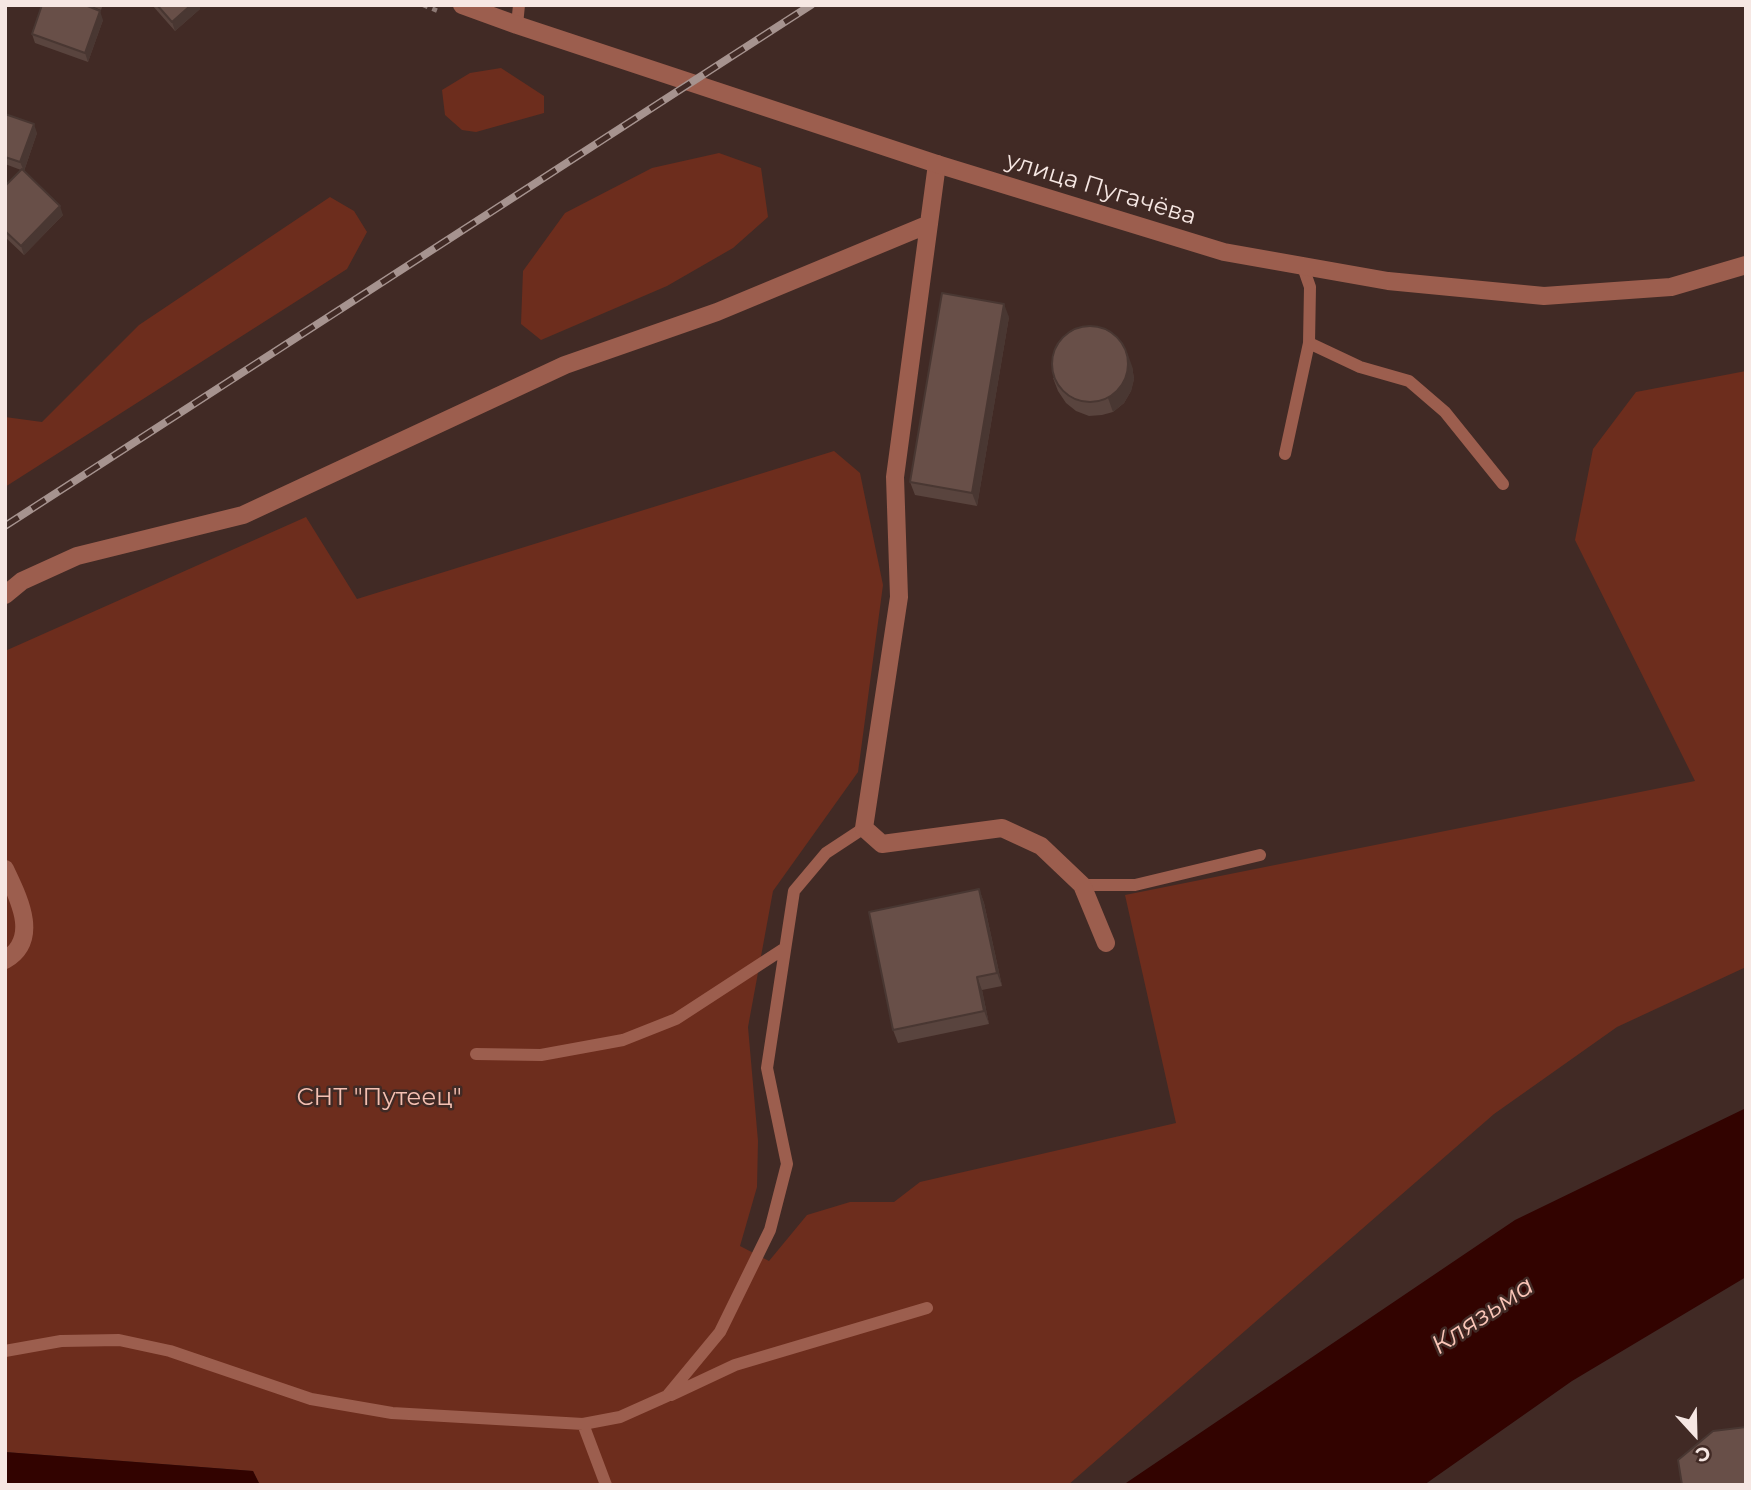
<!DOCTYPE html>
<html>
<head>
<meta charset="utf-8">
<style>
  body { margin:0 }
  #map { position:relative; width:1751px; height:1490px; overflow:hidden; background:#412a25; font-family:Montserrat,sans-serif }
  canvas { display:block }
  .frame { position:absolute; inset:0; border:7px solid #f6e7e3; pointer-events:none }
  .north { position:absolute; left:1660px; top:1399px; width:70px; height:70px; -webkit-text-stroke:5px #412a25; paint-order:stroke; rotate:158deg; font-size:19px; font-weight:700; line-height:28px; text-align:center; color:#f6e7e3 }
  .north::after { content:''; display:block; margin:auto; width:24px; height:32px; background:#f6e7e3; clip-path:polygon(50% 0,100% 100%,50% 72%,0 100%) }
</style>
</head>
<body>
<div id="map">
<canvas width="1751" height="1490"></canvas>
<div class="frame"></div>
<div class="north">С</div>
</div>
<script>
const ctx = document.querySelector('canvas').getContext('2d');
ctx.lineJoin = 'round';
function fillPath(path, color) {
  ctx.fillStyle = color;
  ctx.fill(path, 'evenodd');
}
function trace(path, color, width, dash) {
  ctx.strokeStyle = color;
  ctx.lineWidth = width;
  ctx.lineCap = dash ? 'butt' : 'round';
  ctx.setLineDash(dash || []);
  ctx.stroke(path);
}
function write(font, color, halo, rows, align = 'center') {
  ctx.font = font + ' Montserrat,sans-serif';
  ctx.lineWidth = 5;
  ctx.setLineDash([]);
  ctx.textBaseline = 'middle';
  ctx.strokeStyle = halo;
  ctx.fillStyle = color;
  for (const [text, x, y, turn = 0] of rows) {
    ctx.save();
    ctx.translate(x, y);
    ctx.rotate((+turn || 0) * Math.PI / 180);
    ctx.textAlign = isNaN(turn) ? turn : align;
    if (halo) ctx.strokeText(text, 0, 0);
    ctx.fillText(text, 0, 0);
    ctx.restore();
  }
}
const green = new Path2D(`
  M 501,68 L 544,96 L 544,113 L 476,132 L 462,130 L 445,115 L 442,90 L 470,73 Z
  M 719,153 L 761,168 L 768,217 L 733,248 L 667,286 L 541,340 L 521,324 L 523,271 L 565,213 L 652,168 Z
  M 330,197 L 354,211 L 367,232 L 347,269 L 5,487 L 5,417 L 42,422 L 139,325 Z
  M 1746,371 L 1746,967 L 1617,1027 L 1494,1114 L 1068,1485 L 260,1485 L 253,1471 L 5,1452 L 5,651 L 306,517 L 357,599 L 834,451 L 860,473 L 883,585 L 858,772 L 773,891 L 748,1027 L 758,1141 L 757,1187 L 740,1246 L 769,1261 L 807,1215 L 850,1202 L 894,1202 L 920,1182 L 1176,1123 L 1125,895 L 1695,781 L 1575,540 L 1593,449 L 1636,392 Z`);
const water = new Path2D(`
  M 1746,1108 L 1746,1277 L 1572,1381 L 1424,1485 L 1123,1485 L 1515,1220 Z
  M 5,1452 L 253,1471 L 260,1485 L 5,1485 Z`);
const path = new Path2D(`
  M 423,5 L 438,11`);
const service = new Path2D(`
  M 517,25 L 519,5
  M 1303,267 L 1310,287 L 1309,343 L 1360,367 L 1409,381 L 1445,412 L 1503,484
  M 1285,454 L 1309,343
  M 1082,885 L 1135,885 L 1260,855
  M 476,1054 L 541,1055 L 623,1040 L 676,1019 L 785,948
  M 5,1351 L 61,1341 L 119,1340 L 170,1351 L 311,1399 L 392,1413 L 583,1424 L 620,1417 L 667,1396 L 720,1332 L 770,1230 L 787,1164 L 767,1068 L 794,891 L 826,853 L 864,828
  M 671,1395 L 735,1365 L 927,1308
  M 583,1424 L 606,1485`);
const minor = new Path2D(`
  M 937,164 L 895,477 L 899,597 L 864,828 L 882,844 L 1002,828 L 1041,846 L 1082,885 L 1106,943
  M 5,595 L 22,581 L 77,556 L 243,515 L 565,365 L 717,312 L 929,224
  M 5,869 C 18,897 41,939 5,960`);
const tertiary = new Path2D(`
  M 462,5 L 517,25 L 937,164 L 1224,252 L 1388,281 L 1544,296 L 1671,287 L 1746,265`);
const rail = new Path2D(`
  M 5,526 L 811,5`);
const wall = new Path2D(`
  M 89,5 L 103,5 L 101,10 Z
  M 152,5 L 199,5 L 200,9 L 175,31 Z
  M 103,20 L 88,62 L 35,43 L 32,34 Z
  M 5,114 L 37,133 L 24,171 L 63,215 L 24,255 L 5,237 L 5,186 L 21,170 L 5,164 Z
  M 1009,317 L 977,506 L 915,495 L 910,482 Z
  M 1132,366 L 1134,379 L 1131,391 L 1124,403 L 1113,412 L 1102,415 L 1089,416 L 1076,411 L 1066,403 L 1058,391 L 1053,378 Z
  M 979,889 L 984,903 L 1002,986 L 982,990 L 989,1024 L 898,1043 L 893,1030 Z`);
const shadedWall = new Path2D(`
  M 191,5 L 199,5 L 200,9 L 175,31 L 172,22 Z
  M 100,11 L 103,20 L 88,62 L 85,53 Z
  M 34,124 L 37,133 L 24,171 L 20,162 Z
  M 60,206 L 63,215 L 24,255 L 21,246 Z
  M 1004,304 L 1009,317 L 977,506 L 972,493 Z
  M 1127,352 L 1132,366 L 1134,379 L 1131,391 L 1124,403 L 1113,412 L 1108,398 Z
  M 979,889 L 984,903 L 1002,986 L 997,973 Z
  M 977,977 L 982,990 L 989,1024 L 984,1011 Z`);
const building = new Path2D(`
  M 42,5 L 85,5 L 100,11 L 85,53 L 32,34 Z
  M 157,5 L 191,5 L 172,22 Z
  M 5,114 L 34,124 L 20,162 L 5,157 Z
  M 22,169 L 60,206 L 21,246 L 5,231 L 5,186 Z
  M 942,293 L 1004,304 L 972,493 L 910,482 Z
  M1052 364a38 38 0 1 1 76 0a38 38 0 1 1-76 0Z
  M 979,889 L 997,973 L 977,977 L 984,1011 L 893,1030 L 869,912 Z
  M 1746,1427 L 1746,1485 L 1682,1485 L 1678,1460 L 1713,1431 Z`);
const streetNames = [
  ["улица Пугачёва",1101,189,17]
];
const parkNames = [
  ["СНТ \"Путеец\"",379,1098]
];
const waterNames = [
  ["Клязьма",1483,1316,-34]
];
fillPath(green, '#6d2d1d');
fillPath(water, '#320300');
trace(path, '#8e7a75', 4.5, [5, 5]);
trace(service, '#9c5e4e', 12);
trace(minor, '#9c5e4e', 18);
trace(tertiary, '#9c5e4e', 18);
trace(rail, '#a6938f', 8);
trace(rail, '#412a25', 5, [16]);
fillPath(wall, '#59443e');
fillPath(shadedWall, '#493732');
fillPath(building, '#684f48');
trace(building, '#493732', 2);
write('24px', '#f6e7e3', '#412a25', streetNames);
write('24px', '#f5c0b2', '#412a25', parkNames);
write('italic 26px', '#fac5b7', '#412a25', waterNames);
</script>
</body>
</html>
